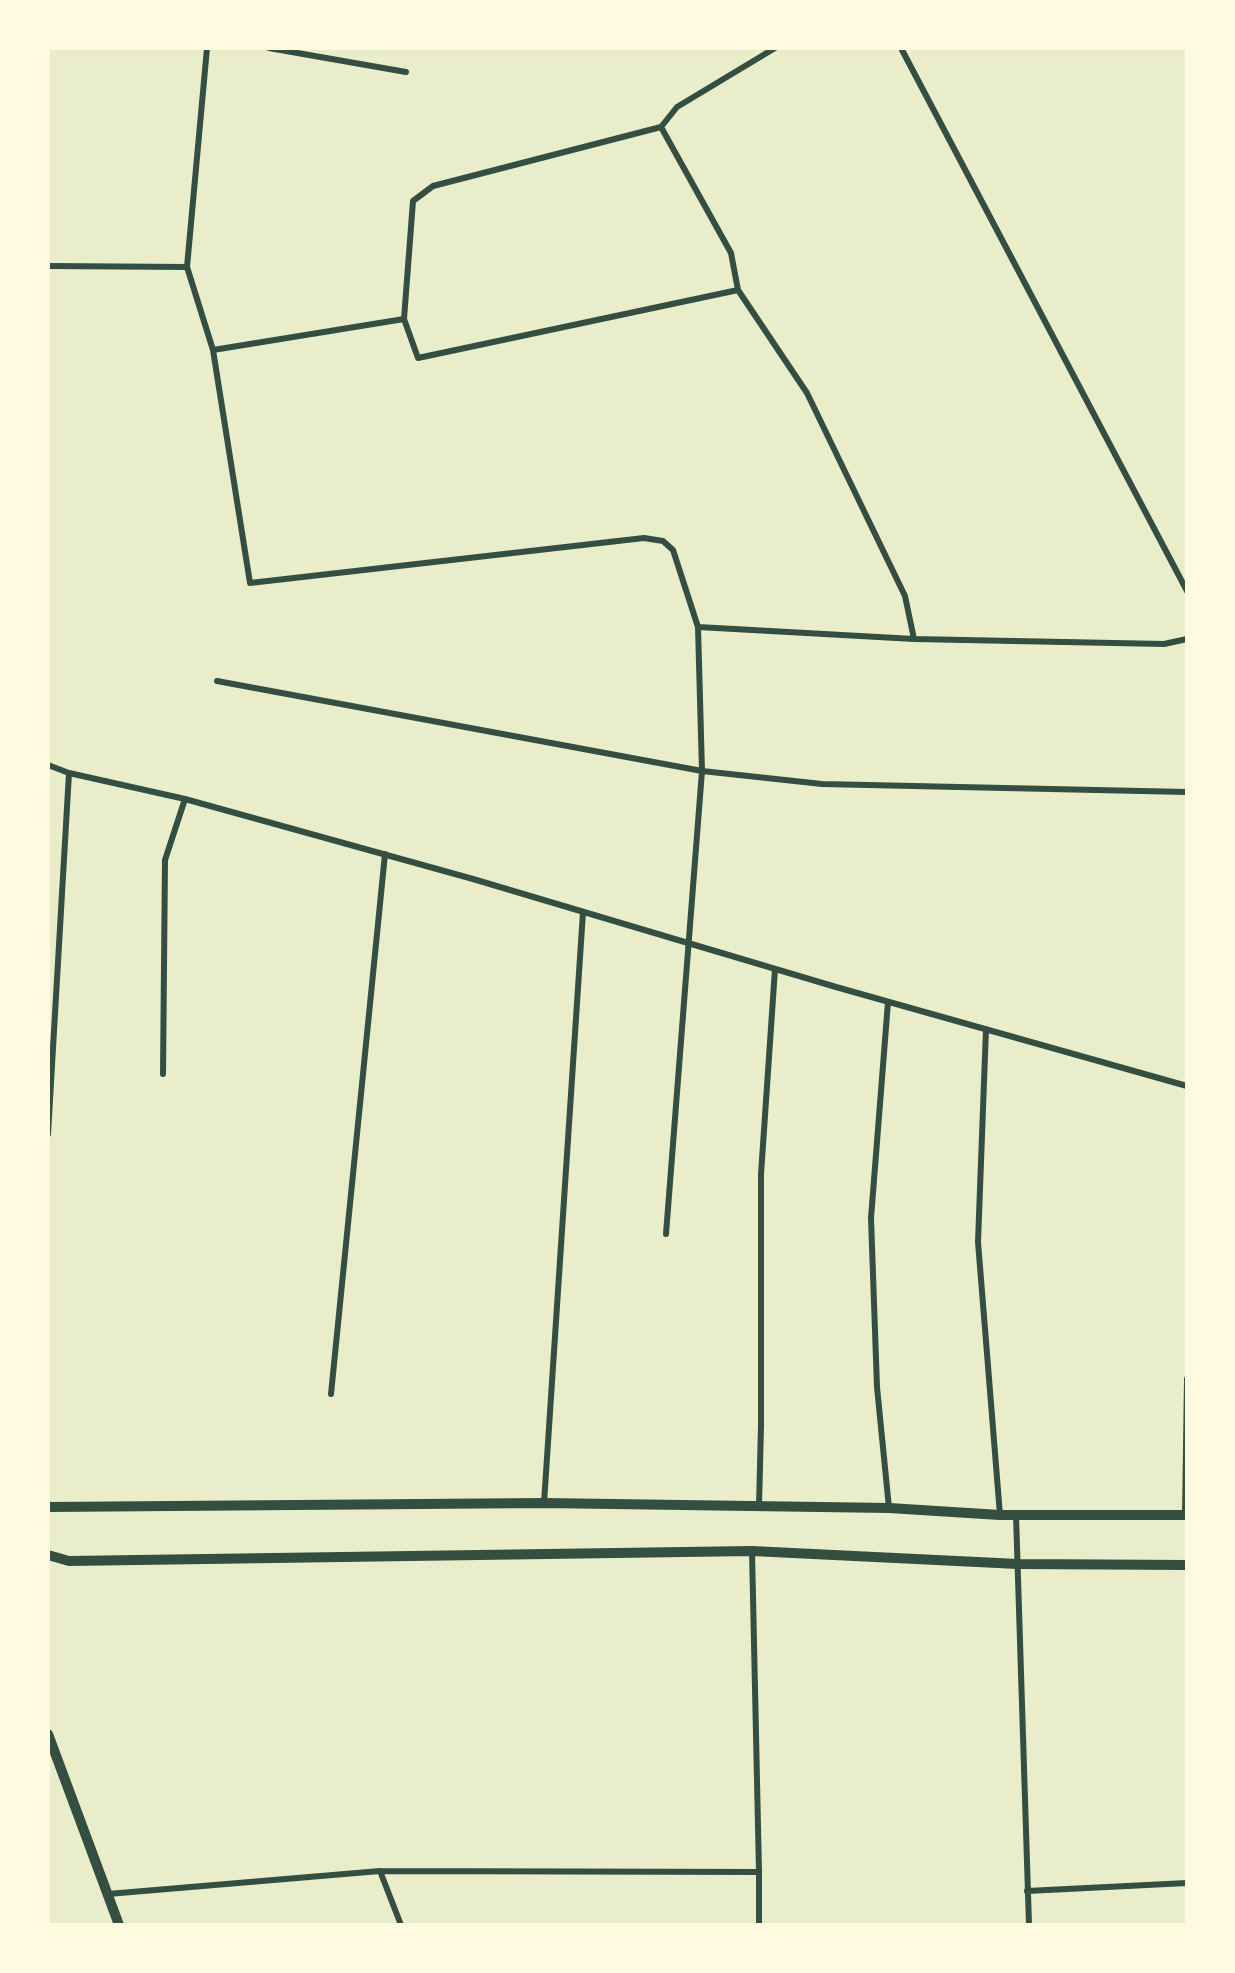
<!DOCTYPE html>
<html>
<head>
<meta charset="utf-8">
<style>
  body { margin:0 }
  #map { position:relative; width:1235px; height:1973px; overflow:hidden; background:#e9edc9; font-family:Overpass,sans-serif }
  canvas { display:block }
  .frame { position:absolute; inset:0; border:50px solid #fefae0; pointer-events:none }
</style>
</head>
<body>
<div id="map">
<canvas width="1235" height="1973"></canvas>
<div class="frame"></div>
</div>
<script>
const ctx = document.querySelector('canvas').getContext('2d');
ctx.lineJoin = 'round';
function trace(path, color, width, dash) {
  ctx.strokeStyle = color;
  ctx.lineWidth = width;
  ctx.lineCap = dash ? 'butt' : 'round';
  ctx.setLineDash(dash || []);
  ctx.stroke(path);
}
const minor = new Path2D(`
  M 207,48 L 187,267 L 213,350 L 250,583 L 644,538 L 663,541 L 673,550 L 698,627 L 702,771 L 666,1234
  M 269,48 L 406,72
  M 901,48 L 1187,591
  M 661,127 L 731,253 L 738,290 L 807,393 L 905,596 L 914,639
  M 48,266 L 187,267
  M 738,290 L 418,358 L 404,319 L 413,201 L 433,186 L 661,127 L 677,107 L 775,48
  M 213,350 L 404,319
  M 698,627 L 914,639 L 1164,644 L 1187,639
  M 217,681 L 702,771 L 822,784 L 1187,792
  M 48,765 L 69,773 L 185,799 L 473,879 L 836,987 L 1187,1086
  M 888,1002 L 871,1218 L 877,1387 L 889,1508
  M 986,1029 L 978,1242 L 1000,1515
  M 163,1074 L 165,860 L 185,799
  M 48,1134 L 69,773
  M 331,1394 L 385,854
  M 544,1503 L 583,912
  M 759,1506 L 761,1426 L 761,1174 L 775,969
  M 1016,1515 L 1029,1925
  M 1185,1515 L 1187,1379
  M 380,1871 L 759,1872 L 752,1551
  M 759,1872 L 759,1925
  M 1027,1891 L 1187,1883
  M 108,1894 L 380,1871 L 401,1925`);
const tertiary = new Path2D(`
  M 48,1507 L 544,1503 L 889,1508 L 1000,1515 L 1187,1515
  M 48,1555 L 69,1561 L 752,1551 L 1018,1564 L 1187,1565
  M 48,1734 L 119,1925`);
trace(minor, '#344e41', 6);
trace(tertiary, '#344e41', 10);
</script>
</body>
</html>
